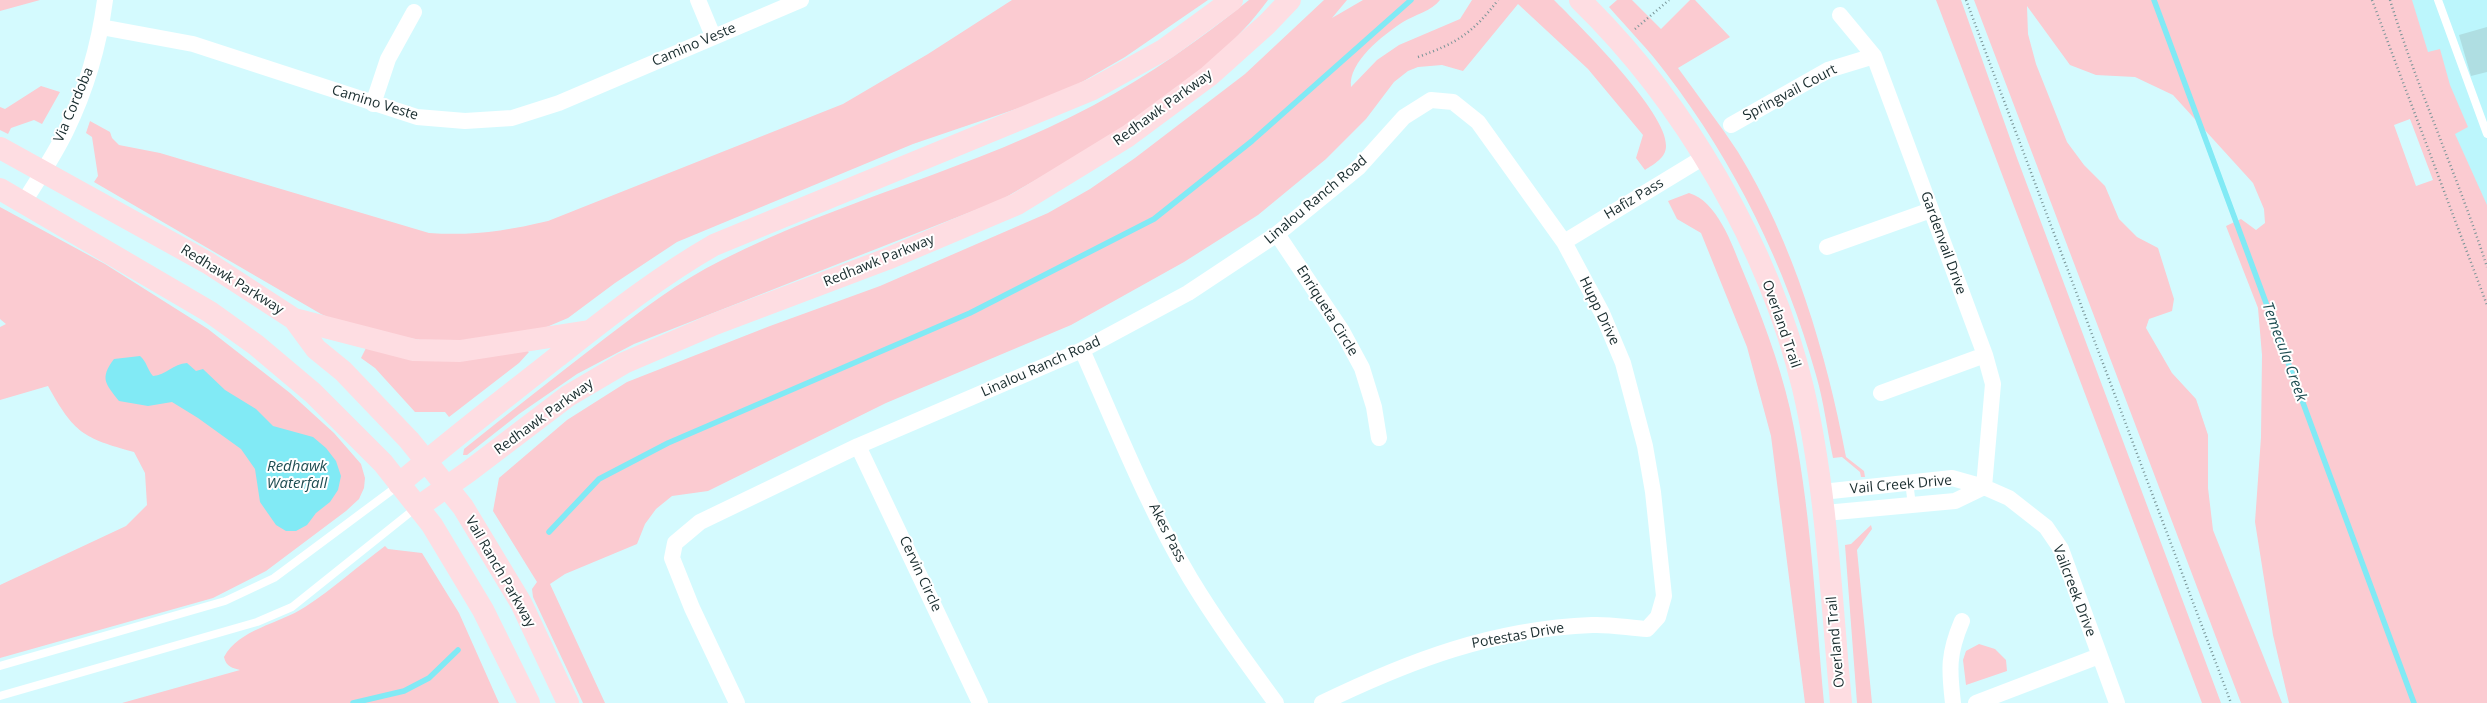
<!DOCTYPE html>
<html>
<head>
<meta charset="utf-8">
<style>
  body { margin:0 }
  canvas { display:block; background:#d4fafe }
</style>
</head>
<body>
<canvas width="2487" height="703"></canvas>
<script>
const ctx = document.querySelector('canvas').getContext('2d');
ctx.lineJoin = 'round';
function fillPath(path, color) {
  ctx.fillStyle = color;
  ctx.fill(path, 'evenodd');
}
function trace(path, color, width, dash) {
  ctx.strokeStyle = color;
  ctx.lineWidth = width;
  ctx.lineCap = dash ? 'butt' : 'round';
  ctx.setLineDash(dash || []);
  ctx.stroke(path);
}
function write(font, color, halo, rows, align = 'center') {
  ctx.font = font + ' "Open Sans",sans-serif';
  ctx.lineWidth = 4;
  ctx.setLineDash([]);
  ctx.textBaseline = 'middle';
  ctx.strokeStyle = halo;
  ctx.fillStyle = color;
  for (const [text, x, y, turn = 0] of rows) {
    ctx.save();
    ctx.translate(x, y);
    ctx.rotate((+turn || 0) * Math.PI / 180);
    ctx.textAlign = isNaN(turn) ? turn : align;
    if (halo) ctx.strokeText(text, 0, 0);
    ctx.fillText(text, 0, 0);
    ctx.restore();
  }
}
const built = new Path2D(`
  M 2395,0 L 2487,0 L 2487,255 Z`);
const green = new Path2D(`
  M 0,0 L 40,0 L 0,11 Z
  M 1012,0 L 1208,0 L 1125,57 L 1063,93 L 913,144 L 677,242 L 615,283 L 568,318 L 530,334 L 494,341 L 426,341 L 365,330 L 337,321 L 321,314 L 94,182 L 98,176 L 92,137 L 86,133 L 90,121 L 110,132 L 112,138 L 119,145 L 160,153 L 429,233 C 472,236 506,231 548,221 L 843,104 L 928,54 Z
  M 1249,0 L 1268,0 C 1207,84 1090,149 1001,200 L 634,344 L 577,374 L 519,414 L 467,455 L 463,455 L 464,449 C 510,412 557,375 604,339 C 642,310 679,281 722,260 C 842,199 975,169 1094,105 C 1149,75 1201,39 1249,0 Z
  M 1324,0 L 1347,0 L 1332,18 L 1363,0 L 1440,0 C 1432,11 1414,15 1403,22 C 1383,35 1348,62 1351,87 L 1377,60 L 1399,45 L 1460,19 L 1472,0 L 1554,0 C 1579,25 1668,113 1666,146 C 1666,158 1654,164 1645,170 L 1636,158 L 1643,135 L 1588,69 L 1518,4 L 1463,71 L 1442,65 L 1418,67 L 1408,71 L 1394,82 L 1366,119 L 1326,159 L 1258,215 L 1184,262 L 1071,325 L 886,403 L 708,491 L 672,496 L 656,509 L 645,524 L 637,544 L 565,574 L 550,584 L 605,703 L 583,703 L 533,597 L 532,589 L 537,582 L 493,511 L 499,478 L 567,420 L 627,382 L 770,326 L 880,286 L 1048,213 L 1090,189 L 1135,158 L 1245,74 Z
  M 1617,0 L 1632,0 L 1661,29 L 1690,0 L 1695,0 L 1730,37 L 1678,68 C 1698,96 1719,123 1738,152 C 1793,241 1827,355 1846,457 L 1864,471 L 1865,477 L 1861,477 L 1860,472 L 1842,457 L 1833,458 C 1827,430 1824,402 1816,375 C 1786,267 1735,163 1666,73 C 1649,50 1628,29 1609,7 Z
  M 1936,0 L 1961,0 L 2017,158 L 2221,703 L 2202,703 Z
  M 1974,0 L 2412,0 L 2428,52 L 2440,49 L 2450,85 L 2468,127 L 2455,134 L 2487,205 L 2487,703 L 2289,703 L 2273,635 L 2255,522 L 2261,437 L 2262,355 L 2258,308 L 2226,226 L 2241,219 L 2256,230 L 2265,223 L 2264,209 L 2253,183 L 2173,95 L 2135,77 L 2096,75 L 2070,65 L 2027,6 L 2028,34 L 2036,64 L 2067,142 L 2084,165 L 2105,186 L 2119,219 L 2137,237 L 2158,248 L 2174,299 L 2172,311 L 2149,319 L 2146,328 L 2172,373 L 2196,399 L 2208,435 L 2208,488 L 2213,530 L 2282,703 L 2241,703 ZM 2410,119 L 2433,180 L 2416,186 L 2394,125 Z
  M 41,86 L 60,92 L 42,124 L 34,120 L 11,128 L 8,134 L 0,130 L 0,107 L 5,109 Z
  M 1689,193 C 1717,201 1732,244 1742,269 C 1761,314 1779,361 1790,409 C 1811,505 1815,605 1824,703 L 1805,703 L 1771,436 L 1747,347 L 1701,233 L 1677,219 L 1668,201 Z
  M 0,207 L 105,264 L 208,329 L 290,393 L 334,433 L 361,464 L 365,478 L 364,488 L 359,499 L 346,511 L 266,571 L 213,598 L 0,658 L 0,585 L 126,526 L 147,505 L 145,473 L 134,452 C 83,438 74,433 48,386 L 0,400 L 0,327 L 6,324 L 0,319 Z
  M 366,348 L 526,350 L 529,352 L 519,363 L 449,417 L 445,412 L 415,412 L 375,368 L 361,358 Z
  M 1871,525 L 1872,529 L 1857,550 L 1872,703 L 1857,703 L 1845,545 L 1851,544 Z
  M 385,546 L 388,549 L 422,553 L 459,613 L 499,703 L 122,703 L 240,670 C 233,668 226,667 224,657 C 239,629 279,624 305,607 C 333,589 358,566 385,546 Z
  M 1979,644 L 1995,649 L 2006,660 L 2007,671 L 1966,685 L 1963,660 L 1966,651 Z`);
const water = new Path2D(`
  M 140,356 C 147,362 147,369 153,376 C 166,375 173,364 187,363 L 196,371 L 203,369 L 225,390 L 256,409 L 273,426 L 313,437 L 326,448 L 336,461 L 341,476 L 338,490 L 330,502 L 316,513 L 307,525 L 296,531 L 286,531 L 276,525 L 260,502 L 255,469 L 241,449 L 198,418 L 172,402 L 148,406 L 119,401 C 106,384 99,379 114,359 Z`);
const stream = new Path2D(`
  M 2154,0 L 2414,703
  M 549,532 L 599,479 L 668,443 L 970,313 L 1154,219 L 1252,141 L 1411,0
  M 353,703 L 404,691 L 429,678 L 458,650`);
const building = new Path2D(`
  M 2487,27 L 2487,72 L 2471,76 L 2459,35 Z`);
const path = new Path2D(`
  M 1966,0 L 2231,703
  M 2372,0 L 2487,305
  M 2390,0 C 2418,90 2458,177 2487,267
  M 1635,29 L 1669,0
  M 1418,57 C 1457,43 1473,33 1498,0`);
const lane = new Path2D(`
  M 2438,0 L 2487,134
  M 1909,482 L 1912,505
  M 0,666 L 225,601 L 274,578 L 399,485
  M 0,696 L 257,622 L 292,607 L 417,507`);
const street = new Path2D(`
  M 698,0 L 713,36
  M 1840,15 L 1874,56 L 1985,355 L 1993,384 L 1984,487
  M 101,27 L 193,44 L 417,117 L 465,121 L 512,118 L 559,103 L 801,0
  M 373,104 L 388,59 L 414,12
  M 1731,125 L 1828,70 L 1874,56
  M 24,202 C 38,179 54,156 66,131 C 86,90 99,46 105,0
  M 1277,234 L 1342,331 L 1362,368 L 1374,407 L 1379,438
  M 1564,242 L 1704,157
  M 1827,247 L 1931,210
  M 1082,350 C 1116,426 1147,506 1190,578 C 1216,621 1246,662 1276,703
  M 1881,393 L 1985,355
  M 858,446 L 980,703
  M 1822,492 L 1952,478 L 1984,487 L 2009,498 L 2046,527 L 2061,549 L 2117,703
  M 1825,513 L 1955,501 L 1984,487
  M 737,703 L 692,608 L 672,558 L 675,543 L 700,522 L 858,446 L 1082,350 L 1188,293 L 1277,234 L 1359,167 L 1404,117 L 1431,100 L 1453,102 L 1478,122 L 1564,242 L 1602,313 L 1623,363 L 1645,446 L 1653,492 L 1664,596 L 1658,617 L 1647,629 C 1629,628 1610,624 1592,625 C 1493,629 1411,660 1322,703
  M 1953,703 C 1949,669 1948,654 1962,621
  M 1976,703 L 2099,656`);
const secondary = new Path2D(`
  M 1580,0 C 1684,101 1769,247 1803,388 C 1827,491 1831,598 1841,703
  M 0,148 L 208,263 L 294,319 L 316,349 L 343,371 L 409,440 L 463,507 L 521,603 L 568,703
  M 0,189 L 210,312 L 256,345 L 313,393 L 383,463 L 432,525 L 483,610 L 529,703
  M 294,319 L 414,350 L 460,351 L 589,331
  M 399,484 C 450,440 504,399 557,357 C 608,317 658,277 714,245 L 1093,89 L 1165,49 L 1232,0
  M 418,507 L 468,472 L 568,396 L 624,363 L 715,324 L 887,259 L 1017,204 L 1128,136 L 1209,76 L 1267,24 L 1290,0`);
const streetNames = [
  ["Camino Veste",694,45,-23],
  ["Springvail Court",1790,93,-28],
  ["Camino Veste",375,103,17],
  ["Via Cordoba",74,105,-67],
  ["Redhawk Parkway",1163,108,-36],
  ["Hafiz Pass",1634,199,-31],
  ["Linalou Ranch Road",1316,200,-40],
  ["Gardenvail Drive",1943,243,70],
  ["Redhawk Parkway",879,261,-22],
  ["Redhawk Parkway",232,280,32],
  ["Enriqueta Circle",1327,311,58],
  ["Hupp Drive",1599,311,64],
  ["Overland Trail",1781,324,71],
  ["Linalou Ranch Road",1041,367,-24],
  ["Redhawk Parkway",544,417,-36],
  ["Vail Creek Drive",1901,485,-5],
  ["Akes Pass",1167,533,63],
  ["Vail Ranch Parkway",500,572,60],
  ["Cervin Circle",920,574,65],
  ["Vailcreek Drive",2074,591,69],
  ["Potestas Drive",1518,636,-10],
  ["Overland Trail",1836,642,-95]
];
const waterNames = [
  ["Temecula Creek",2284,352,70],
  ["Redhawk",297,467],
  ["Waterfall",297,484]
];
fillPath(built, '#bcf6fc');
fillPath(green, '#fbcbd1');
fillPath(water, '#81eaf5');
trace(stream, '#81eaf5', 5.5);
fillPath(building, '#afdee2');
trace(path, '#789497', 2.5, [1, 3]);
trace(lane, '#fff', 8);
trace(street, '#fff', 16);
trace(secondary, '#fedde2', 22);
write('14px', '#192c2e', '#fff', streetNames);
write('italic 15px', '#1e4d52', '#fff', waterNames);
</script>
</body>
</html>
